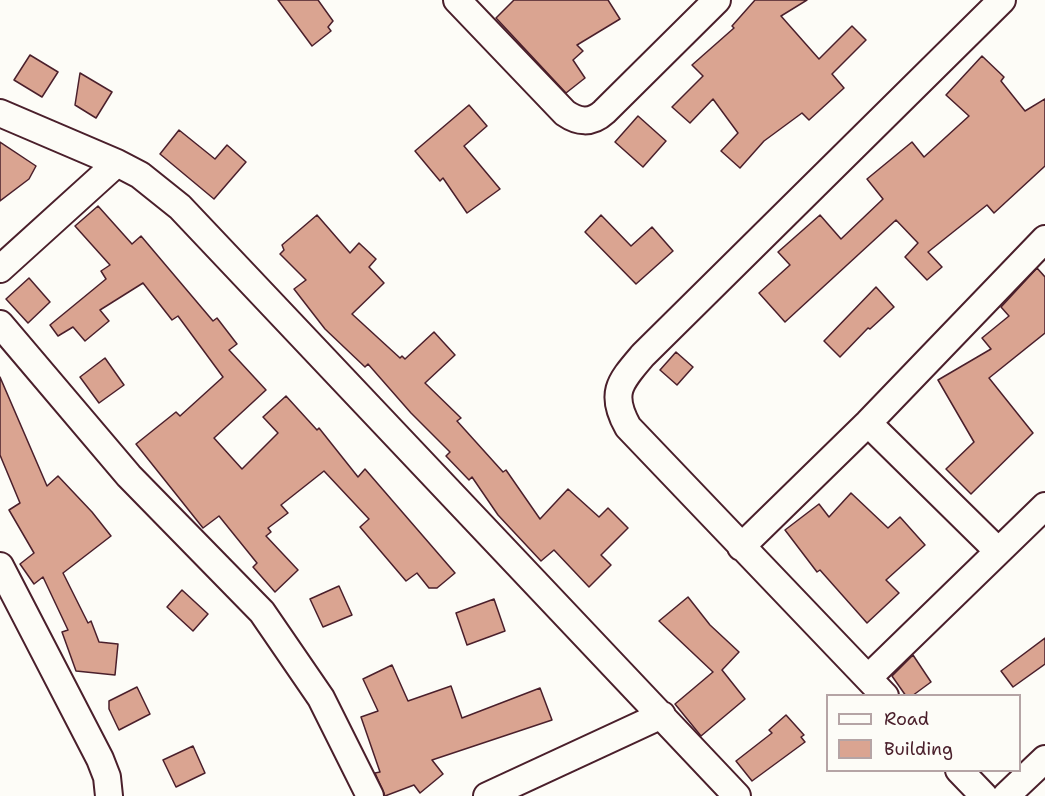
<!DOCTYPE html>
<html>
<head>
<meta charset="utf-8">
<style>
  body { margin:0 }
  #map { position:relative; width:1045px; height:796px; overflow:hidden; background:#fdfcf7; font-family:"Shantell Sans",sans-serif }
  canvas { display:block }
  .legend { position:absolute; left:826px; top:694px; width:195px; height:78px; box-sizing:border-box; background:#fdfcf7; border:2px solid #b5a4a5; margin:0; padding:8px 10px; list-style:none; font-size:18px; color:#4a1f2b }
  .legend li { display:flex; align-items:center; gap:12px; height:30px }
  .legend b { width:30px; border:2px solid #b5a4a5 }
</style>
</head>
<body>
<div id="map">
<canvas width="1045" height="796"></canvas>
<ul class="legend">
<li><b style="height:8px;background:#fdfcf7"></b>Road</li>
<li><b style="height:16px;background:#daa491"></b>Building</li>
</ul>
</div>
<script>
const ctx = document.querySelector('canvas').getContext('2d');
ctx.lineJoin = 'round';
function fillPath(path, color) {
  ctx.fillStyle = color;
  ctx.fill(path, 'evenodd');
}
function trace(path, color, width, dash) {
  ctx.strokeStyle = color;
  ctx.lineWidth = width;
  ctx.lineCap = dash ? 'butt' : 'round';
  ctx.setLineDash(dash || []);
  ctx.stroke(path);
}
const building = new Path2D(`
  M 278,0 L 318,0 L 333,21 L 328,27 L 331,31 L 312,46 Z
  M 514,0 L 608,0 L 620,19 L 577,45 L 583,51 L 573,60 L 585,78 L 566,93 L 496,18 Z
  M 755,0 L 807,0 L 781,16 L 819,59 L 852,26 L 866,40 L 832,74 L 844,88 L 809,120 L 802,113 L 764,141 L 740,168 L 721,151 L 738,133 L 713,99 L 690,123 L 672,107 L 703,76 L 692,65 L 734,28 L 732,26 Z
  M 30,55 L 58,72 L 42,97 L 14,80 Z
  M 982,56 L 1004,77 L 1001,81 L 1025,111 L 1045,99 L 1045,166 L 994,213 L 987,205 L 928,252 L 942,267 L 927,280 L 905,257 L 918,243 L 896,220 L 785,322 L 759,293 L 790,265 L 778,252 L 820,215 L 841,239 L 883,199 L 867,179 L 912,142 L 924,157 L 969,116 L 946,95 Z
  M 80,73 L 112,92 L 96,118 L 75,105 Z
  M 469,105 L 487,126 L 464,146 L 500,189 L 467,213 L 443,178 L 440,181 L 415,151 Z
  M 638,116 L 666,141 L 643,167 L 615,142 Z
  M 179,130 L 215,159 L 227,145 L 246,162 L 214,199 L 160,154 Z
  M 0,142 L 36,166 L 29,179 L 0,201 Z
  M 98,206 L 132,244 L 141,236 L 213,321 L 217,318 L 237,344 L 229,350 L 266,390 L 214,438 L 242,469 L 278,433 L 263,417 L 286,396 L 317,430 L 319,428 L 358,477 L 365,469 L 455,573 L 437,588 L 429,588 L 417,573 L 406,581 L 360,527 L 369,519 L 324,471 L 281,505 L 288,513 L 268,528 L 271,532 L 266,536 L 298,570 L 275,592 L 253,567 L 257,563 L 219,516 L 203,528 L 136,444 L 176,412 L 180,416 L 223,377 L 178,316 L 172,320 L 143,283 L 100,310 L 109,321 L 85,341 L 73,327 L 58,336 L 50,325 L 106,279 L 101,271 L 110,265 L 75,226 Z
  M 317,215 L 350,253 L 359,243 L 376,259 L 369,267 L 384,283 L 352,314 L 400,358 L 402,356 L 405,359 L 434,332 L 455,355 L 425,383 L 461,418 L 457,421 L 503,472 L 506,470 L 540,519 L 568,489 L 599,517 L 608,508 L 628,528 L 601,555 L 611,565 L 589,587 L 554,550 L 541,561 L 498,515 L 472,477 L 469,480 L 446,456 L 450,452 L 411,413 L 368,364 L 365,367 L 325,329 L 294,289 L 306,280 L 280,254 L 284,250 L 282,245 Z
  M 601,215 L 631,246 L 652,227 L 673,251 L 636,284 L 585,232 Z
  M 1037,268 L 1045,277 L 1045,333 L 989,378 L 1033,433 L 971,494 L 946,469 L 974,442 L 938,380 L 991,349 L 982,338 L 1009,316 L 1001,307 Z
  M 29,278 L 50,302 L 28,323 L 6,299 Z
  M 876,287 L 894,307 L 870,329 L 868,328 L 840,357 L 824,341 Z
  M 676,352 L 693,367 L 677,385 L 660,370 Z
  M 105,358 L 124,385 L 99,403 L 80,377 Z
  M 0,377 L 47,486 L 58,476 L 92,512 L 111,536 L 63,573 L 88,623 L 91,621 L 99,642 L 118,644 L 115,675 L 76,671 L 62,632 L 68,630 L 43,577 L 34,584 L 20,564 L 34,553 L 9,510 L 20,503 L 0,455 Z
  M 851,493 L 888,528 L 900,517 L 925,545 L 886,580 L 899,593 L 867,623 L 820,570 L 817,572 L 785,530 L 819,504 L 829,517 Z
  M 339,586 L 352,615 L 323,627 L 310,599 Z
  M 182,590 L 208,614 L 193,631 L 167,607 Z
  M 688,597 L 710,625 L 739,652 L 722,670 L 745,699 L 701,736 L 675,704 L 713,672 L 659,621 Z
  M 494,599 L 505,631 L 467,645 L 456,613 Z
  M 1045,638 L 1045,664 L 1013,687 L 1001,671 Z
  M 913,655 L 931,682 L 912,696 L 906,696 L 892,676 Z
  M 392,665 L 408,701 L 451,686 L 462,718 L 540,688 L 552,720 L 432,760 L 443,774 L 420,793 L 414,785 L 385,796 L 375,773 L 380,772 L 361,717 L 378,711 L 363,679 Z
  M 137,687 L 150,714 L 119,730 L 109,709 L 109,701 Z
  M 786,715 L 804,735 L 801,737 L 805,742 L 752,781 L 736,761 L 772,733 L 769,730 Z
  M 193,746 L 205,773 L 176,787 L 163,760 Z`);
const minor = new Path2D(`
  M 457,0 L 565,113 C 578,122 591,124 604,112 L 717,0
  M 0,113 L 117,163 L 140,175 L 180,207 L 737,796
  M 0,269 L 117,163
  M 0,324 L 129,476 L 262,612 L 321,698 L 370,796
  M 868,423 L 998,551
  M 741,547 L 868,423 L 1045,239
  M 0,566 L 100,759 L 107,777 L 109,796
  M 868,678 L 1045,506
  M 885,696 L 628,427 C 609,393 620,382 643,355 L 1002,0
  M 959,770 L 984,796
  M 487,796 L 662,715
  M 1006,796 L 1045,759`);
fillPath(building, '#daa491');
trace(building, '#4a1f2b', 1.5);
trace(minor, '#4a1f2b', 30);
trace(minor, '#fdfcf7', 26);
</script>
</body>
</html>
